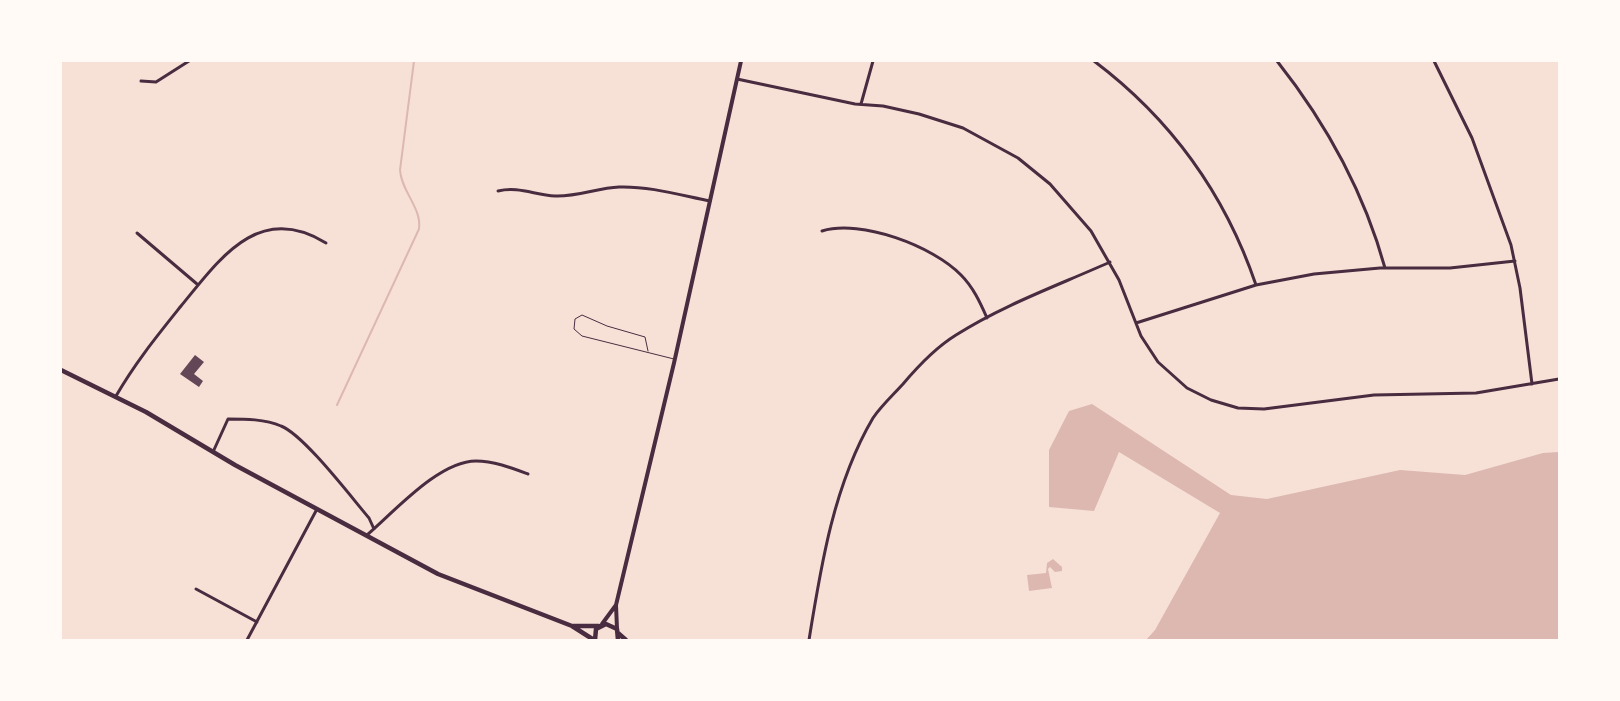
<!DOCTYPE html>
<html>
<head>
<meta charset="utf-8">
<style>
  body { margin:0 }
  #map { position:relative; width:1620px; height:701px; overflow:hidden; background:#f7e1d7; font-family:"Roboto Condensed",sans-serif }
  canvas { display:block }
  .frame { position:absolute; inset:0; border:62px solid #fffaf5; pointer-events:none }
</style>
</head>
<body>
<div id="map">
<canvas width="1620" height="701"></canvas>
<div class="frame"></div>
</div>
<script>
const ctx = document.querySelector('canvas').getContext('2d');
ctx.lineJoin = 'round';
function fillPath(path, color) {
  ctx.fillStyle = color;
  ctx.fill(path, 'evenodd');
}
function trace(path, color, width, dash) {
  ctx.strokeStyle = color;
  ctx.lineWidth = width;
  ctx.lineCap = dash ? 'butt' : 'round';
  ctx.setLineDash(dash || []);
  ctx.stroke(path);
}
const water = new Path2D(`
  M 1092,404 L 1231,495 L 1267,499 L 1400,470 L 1465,475 L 1543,453 L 1559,452 L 1559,640 L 1146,640 L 1155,630 L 1220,513 L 1119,452 L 1094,511 L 1049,507 L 1049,450 L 1069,411 Z
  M 1053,559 L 1062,567 L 1062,571 L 1055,572 L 1050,567 L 1048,569 L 1052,588 L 1029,591 L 1027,575 L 1046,573 L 1047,563 Z`);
const stream = new Path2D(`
  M 337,405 L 419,229 C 422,208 401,191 400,170 L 414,61`);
const building = new Path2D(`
  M 195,355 L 204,362 L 194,374 L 203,381 L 199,387 L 180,374 Z`);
const service = new Path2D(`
  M 648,351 L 645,337 L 607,326 L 582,315 L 575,319 L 574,329 L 582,336 L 674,359`);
const minor = new Path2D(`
  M 1094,61 C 1171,119 1225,194 1256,285
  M 1277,61 C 1326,123 1364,192 1385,268
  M 1434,61 L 1472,138 L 1511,245 L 1520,288 L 1532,384
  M 737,79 L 855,104 L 883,106 L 919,114 L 963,128 L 1018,158 L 1050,184 L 1091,231 L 1119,280 L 1141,336 L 1158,362 L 1187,388 L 1211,400 L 1238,408 L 1264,409 L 1374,395 L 1476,393 L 1559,379
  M 141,81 L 156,82 L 189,61
  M 861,104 L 873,61
  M 498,191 C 518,186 535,195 555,196 C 577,197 597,188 619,187 C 649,186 680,195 710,201
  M 822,231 C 861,219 933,246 961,275 C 973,287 980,302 987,318
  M 137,233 L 197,284
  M 1136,323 L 1256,285 L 1314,274 L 1380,268 L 1450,268 L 1515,261
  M 116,396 C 135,363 157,336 181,306 C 219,260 258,201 326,243
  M 213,452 L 228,419 C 245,419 265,419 281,426 C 304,435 351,497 369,518 L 374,529
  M 367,535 C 395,511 439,461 476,461 C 494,461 512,468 528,474
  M 196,589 L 257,622
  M 247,640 L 317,509
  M 809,640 C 821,565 834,484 873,418 C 881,406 893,395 903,384 C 919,365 935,348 956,335 C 1003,305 1059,285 1110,262`);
const secondary = new Path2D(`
  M 602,624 L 616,605
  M 617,629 L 616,605 L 674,363 L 741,61`);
const primary = new Path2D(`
  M 61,370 L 146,412 L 235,465 L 438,574 L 572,626 L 594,640
  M 573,626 L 599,626
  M 618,633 L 626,640
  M 595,640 L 596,629 L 606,624 L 617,629 L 618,640`);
fillPath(water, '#dcb8b0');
trace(stream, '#dcb8b0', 2);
fillPath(building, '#644757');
trace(service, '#4a2c40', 1);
trace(minor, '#4a2c40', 3);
trace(secondary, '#4a2c40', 4);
trace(primary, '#4a2c40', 4.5);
</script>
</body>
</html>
